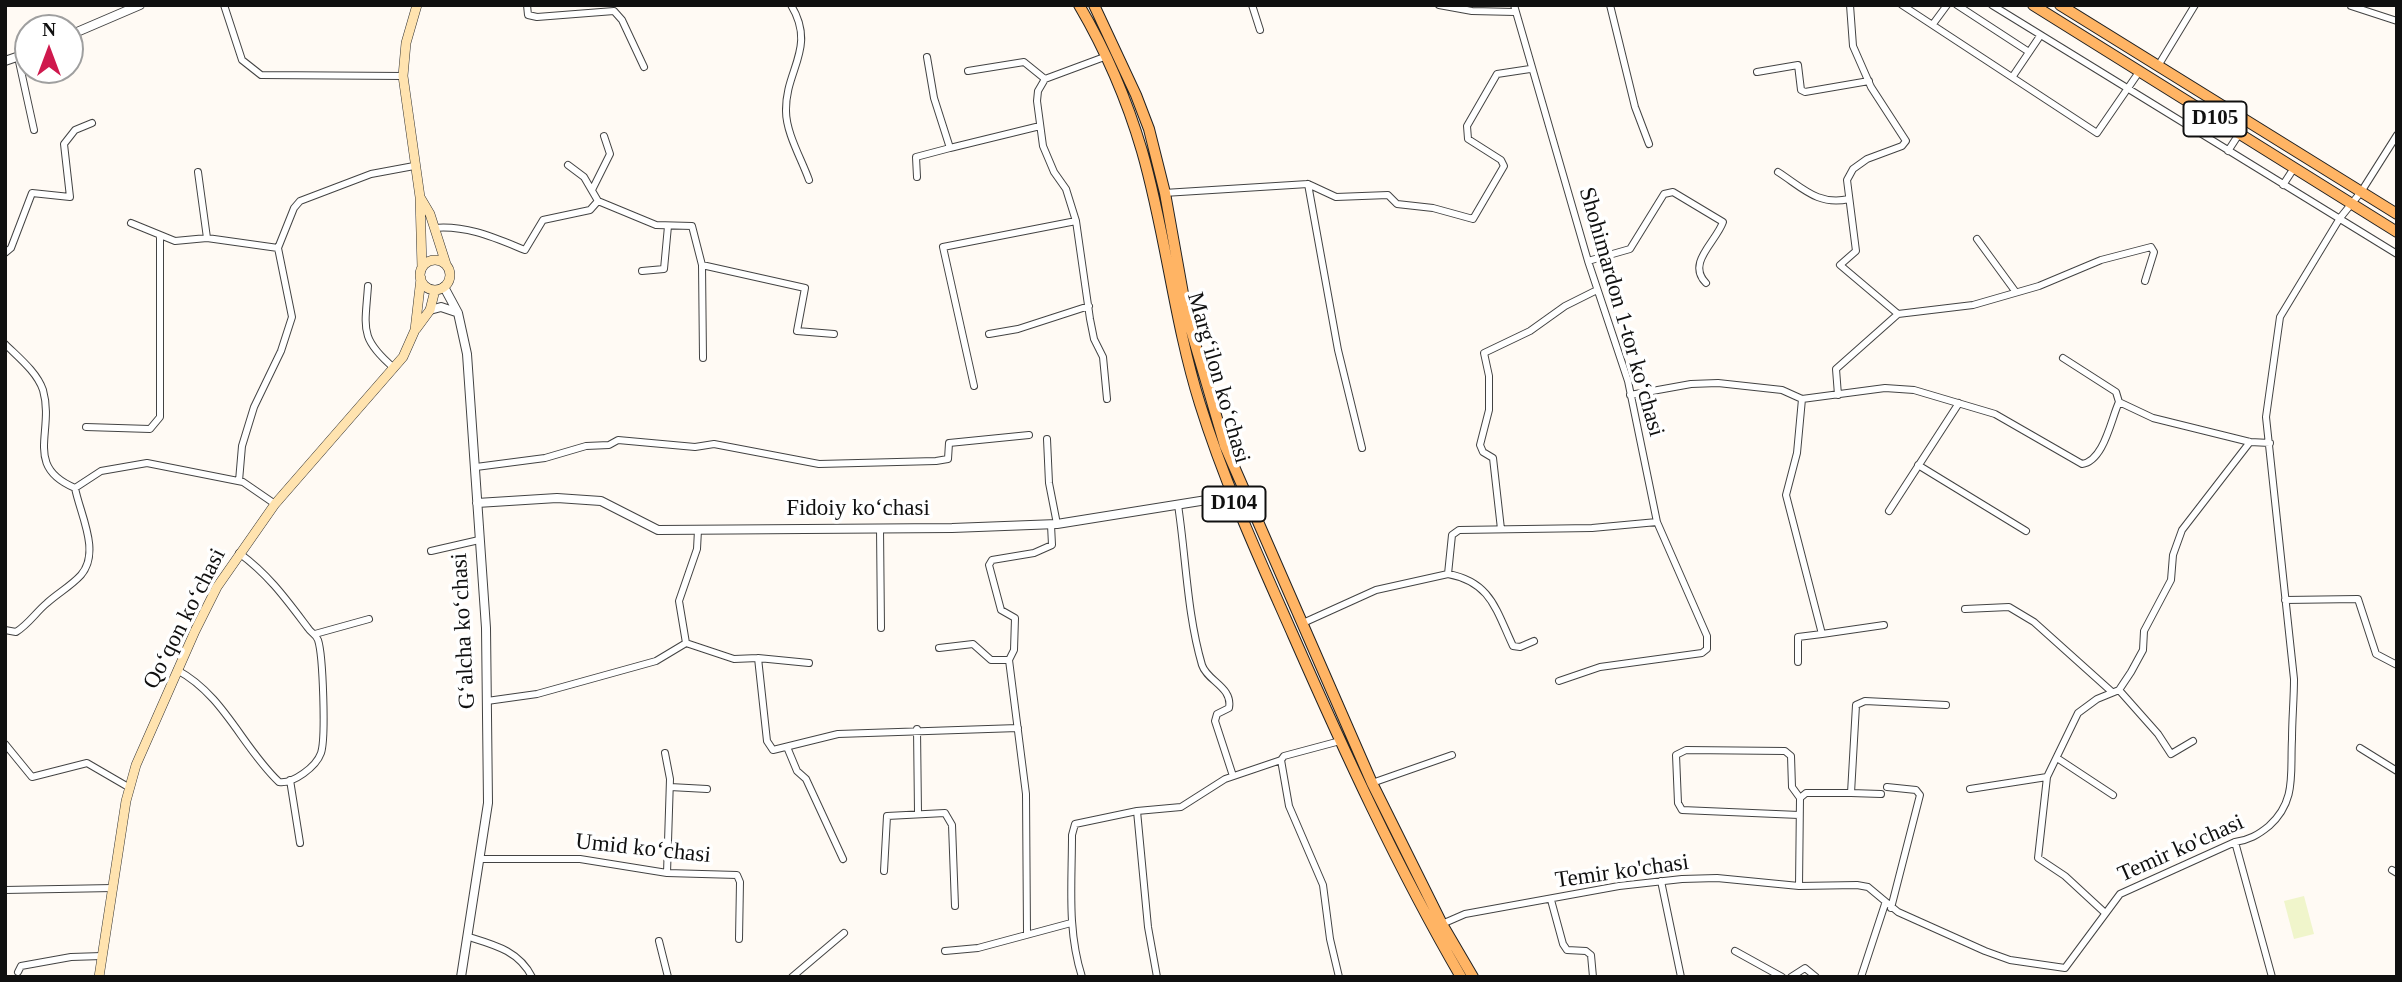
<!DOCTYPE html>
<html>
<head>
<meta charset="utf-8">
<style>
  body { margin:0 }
  #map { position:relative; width:2402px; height:982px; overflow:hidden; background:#fffaf4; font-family:"Times New Roman",serif }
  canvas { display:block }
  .frame { position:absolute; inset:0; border:7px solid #101010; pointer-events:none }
  .north { position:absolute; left:14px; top:14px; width:70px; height:70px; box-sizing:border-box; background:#fff; border:2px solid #9f9f9f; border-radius:50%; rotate:0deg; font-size:19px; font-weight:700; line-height:28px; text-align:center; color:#101010 }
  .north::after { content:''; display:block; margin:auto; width:24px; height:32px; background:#cf194d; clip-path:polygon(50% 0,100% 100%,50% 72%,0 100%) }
</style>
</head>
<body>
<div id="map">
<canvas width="2402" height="982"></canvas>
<div class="frame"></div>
<div class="north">N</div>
</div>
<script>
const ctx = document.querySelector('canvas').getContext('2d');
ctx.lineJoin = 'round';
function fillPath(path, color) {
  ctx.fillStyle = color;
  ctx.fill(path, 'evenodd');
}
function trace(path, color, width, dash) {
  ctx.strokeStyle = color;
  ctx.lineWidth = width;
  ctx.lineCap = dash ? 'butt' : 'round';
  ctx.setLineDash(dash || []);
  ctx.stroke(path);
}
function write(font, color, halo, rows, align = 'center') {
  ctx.font = font + ' "Times New Roman",serif';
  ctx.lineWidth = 7;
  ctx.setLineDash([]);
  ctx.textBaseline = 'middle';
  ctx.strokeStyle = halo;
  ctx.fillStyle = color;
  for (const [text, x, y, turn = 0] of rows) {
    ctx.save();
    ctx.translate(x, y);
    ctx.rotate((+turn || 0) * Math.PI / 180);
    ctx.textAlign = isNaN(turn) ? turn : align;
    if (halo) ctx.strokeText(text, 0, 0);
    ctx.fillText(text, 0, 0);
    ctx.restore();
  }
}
const pitch = new Path2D(`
  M 2304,896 L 2314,934 L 2294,939 L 2284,901 Z`);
const minor = new Path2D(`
  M 224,5 L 242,60 L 261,75 L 403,76
  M 527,5 L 528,15 L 537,17 L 614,11 L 622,20 L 644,67
  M 791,5 C 817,48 785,70 786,111 C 786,133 802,160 809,180
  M 1252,5 L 1260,30
  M 1439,5 L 1472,11 L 1515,12
  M 1610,5 L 1635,107 L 1649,144
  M 1902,5 L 2097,133 L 2139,72
  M 1957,5 L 2029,52
  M 1992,5 L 2397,254
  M 2351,6 L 2397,21
  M 1933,24 L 1947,5
  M 1107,56 L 1045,79 L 1038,91 L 1037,101 L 1043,146 L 1054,172 L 1066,189 L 1076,221 L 1090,319 L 1094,339 L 1103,357 L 1107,399
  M 18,57 L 34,130
  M 927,57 L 934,98 L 950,148 L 1040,126
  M 2158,66 L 2195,5
  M 968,71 L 1024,62 L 1045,79
  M 1757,72 L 1798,65 L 1801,90 L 1805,92 L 1869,81
  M 2013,76 L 2040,36
  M 2228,151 L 2239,134
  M 568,165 L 584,177 L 598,201
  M 198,172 L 207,238
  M 1778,172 C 1803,188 1818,206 1849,199
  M 917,177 L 916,157 L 950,148
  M 1308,184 L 1336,197 L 1388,195 L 1397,204 L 1433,208 L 1473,219 L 1504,166 L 1501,160 L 1468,139 L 1467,126 L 1497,74 L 1530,69
  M 2283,185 L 2294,168
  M 592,190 L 610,154 L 604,136
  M 1164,193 L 1308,184 L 1338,350 L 1362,448
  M 131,223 L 175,241 L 207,238 L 278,248 L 294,208 L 300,201 L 371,174 L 414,166
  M 434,228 C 467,225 495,238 525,250 L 543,220 L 590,210 L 598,201 L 656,225 L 692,226 L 702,265 L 805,288 L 797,331 L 834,334
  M 1977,239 L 2015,291
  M 5,253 L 11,248 L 32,193 L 70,197 L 64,144 L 75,130 L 92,123
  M 1588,261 L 1630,249 L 1664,194 L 1673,192 L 1723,222 C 1716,242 1686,263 1706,283
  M 702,265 L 703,358
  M 642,271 L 664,269 L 668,226
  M 368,286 C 365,329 359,338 394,368
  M 1898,314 L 1973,305 L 2039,286 L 2101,260 L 2151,247 L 2154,252 L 2145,281
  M 989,334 L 1018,329 L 1089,306
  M 5,344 C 18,357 37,372 43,390 C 55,432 23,466 75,488 L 101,471 L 147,463 L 243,482 L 275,504
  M 2063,358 L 2116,392 L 2119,402
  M 974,386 L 943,247 L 1076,221
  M 1630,395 L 1691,384 L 1718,383 L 1782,390 L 1802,399 L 1885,388 L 1914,390 L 1995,414 L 2082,464 C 2104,461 2111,419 2119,402
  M 1838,395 L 1836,369 L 1898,314 L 1840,265 L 1856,251 L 1847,180 L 1853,169 L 1867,159 L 1902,146 L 1906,141 L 1871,87 L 1853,46 L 1850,5
  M 1802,399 L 1797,453 L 1786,495 L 1822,634 L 1884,625
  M 2119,402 L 2153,418 L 2250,442 L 2270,443
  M 86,427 L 150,429 L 160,417 L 160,236
  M 1047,439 L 1049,483 L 1057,524
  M 1918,465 L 2026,531
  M 476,467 L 545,458 L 586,446 L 609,445 L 618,440 L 695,447 L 714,444 L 819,464 L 936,461 L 948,459 L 949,443 L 1029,435
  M 239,481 L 242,446 L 254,407 L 281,351 L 292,317 L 278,248
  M 1178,505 C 1186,557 1187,614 1202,665 C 1207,681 1233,687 1229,708 L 1217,714 L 1215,721 L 1233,776
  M 1889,511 L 1959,403
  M 880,528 L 881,628
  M 1501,529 L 1493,458 L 1483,452 L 1480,445 L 1489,410 L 1489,376 L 1484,353 L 1530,331 L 1565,306 L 1597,290
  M 431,551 L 479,540
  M 1448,574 C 1491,582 1496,610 1513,646 L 1520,647 L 1534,641
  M 2285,600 L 2358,599 L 2376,654 L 2397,665
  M 1965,609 L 2009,607 L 2034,622 L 2112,692
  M 1303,623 L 1376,590 L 1448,574 L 1452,535 L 1459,530 L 1592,528 L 1657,522 L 1628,381 L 1588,261 L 1514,5
  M 5,630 L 16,632 C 29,624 36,612 47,603 C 58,593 71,586 81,575 C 101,552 80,514 75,488
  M 315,634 L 369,619
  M 686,643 L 734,659 L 758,658 L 767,741 L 773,750 L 838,734 L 1018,728
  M 939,648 L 973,644 L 991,660 L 1009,660
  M 758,658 L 809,663
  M 1798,662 L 1798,637 L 1822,634
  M 177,670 C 224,695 242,747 279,782 C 293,784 316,767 321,753 C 326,738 323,655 318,640 C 316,634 311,633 308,628 C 286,599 269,575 239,553
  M 1559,681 L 1600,667 L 1702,653 L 1707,649 L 1707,636 L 1657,522
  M 2119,690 L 2158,734 L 2171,754 L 2193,741
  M 487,701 L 537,694 L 656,661 L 686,643 L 679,601 L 697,549 L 698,530
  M 917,729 L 918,813
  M 5,744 L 32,777 L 87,763 L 130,788
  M 787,747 L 797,771 L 806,779 L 843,859
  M 2360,748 L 2397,771
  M 665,753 L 670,779 L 667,873
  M 2057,758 L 2113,795
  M 1281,760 L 1289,806 L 1323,885 L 1330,939 L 1339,977
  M 2047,777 L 2038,858 L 2065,876 L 2104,912
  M 290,780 L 300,843
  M 1372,783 L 1452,755
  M 670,787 L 707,789
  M 1887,787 L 1916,790 L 1920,795 L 1891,908
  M 1970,789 L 2047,777 L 2078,713 L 2097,699 L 2119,690 L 2131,672 L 2143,650 L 2144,631 L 2171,580 L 2173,555 L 2182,530 L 2250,442
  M 1851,793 L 1881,794
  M 1137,811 L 1148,927 L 1157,977
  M 1799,815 L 1682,810 L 1678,803 L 1676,755 L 1686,750 L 1785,751 L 1791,756 L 1792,787 L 1800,798
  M 2235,842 L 2272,977
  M 481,859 L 580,859 L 667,873 L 737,875 L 740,882 L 739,939
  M 2392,870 L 2397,873
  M 884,871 L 887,816 L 945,813 L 952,825 L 955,906
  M 1661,881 L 1681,977
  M 1799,886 L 1800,798 L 1806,793 L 1851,793 L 1856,705 L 1865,701 L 1946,705
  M 5,890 L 113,888
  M 1551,900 L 1563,944 L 1567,950 L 1586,951 L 1591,955 L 1593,977
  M 1442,924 L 1465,914 L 1619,886 L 1682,879 L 1717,878 L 1799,886 L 1857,885 L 1868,887 L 1898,912 L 1985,951 L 2010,960 L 2065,968 L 2120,894 L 2235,842 C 2249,840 2258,835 2269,826 C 2297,801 2290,773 2292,739 C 2292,719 2294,699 2294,679 L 2266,417 L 2280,317 L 2340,218 L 2361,192 L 2397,135
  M 1027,933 L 1026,794 L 1009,660 L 1014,650 L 1015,618 L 1001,610 L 989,565 L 992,560 L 1034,553 L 1052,545 L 1051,525
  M 469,937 C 495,945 519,951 532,977
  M 659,941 L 668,977
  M 945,951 L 978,948 L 1071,923
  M 1735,951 L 1782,977
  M 18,972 L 21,966 L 71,957 L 102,956
  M 792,977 L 844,933
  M 1082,977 C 1067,930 1072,884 1072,835 L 1075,824 L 1137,811 L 1181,807 L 1225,779 L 1281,760 L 1284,756 L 1340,741
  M 1791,977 L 1805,968 L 1816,977
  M 1861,977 L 1885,904`);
const tertiary = new Path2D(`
  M 70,35 L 140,5
  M 5,61 L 28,53
  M 444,287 L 458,313 L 467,354 L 486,628 L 488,803 L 461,977
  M 430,310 L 441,307 L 456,312
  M 477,503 L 557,498 L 601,501 L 658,530 L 952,528 L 1057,524 L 1244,494`);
const secondary = new Path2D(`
  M 417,5 L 406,43 L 403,76 L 420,197 L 422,268
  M 420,197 L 430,214 L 446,264
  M420 275a15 15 0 1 1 30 0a15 15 0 1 1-30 0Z
  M 416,329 L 430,310 L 435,290
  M 99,977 L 126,801 L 136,765 L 195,631 L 217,587 L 275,504 L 403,357 L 415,330 L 421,278`);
const primary = new Path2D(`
  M 1079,5 C 1106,51 1127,100 1142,151 C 1166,234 1174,321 1200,404 C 1225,484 1259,558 1293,635 C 1344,751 1397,867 1461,977
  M 1094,5 L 1136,95 L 1149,129 L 1165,193 L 1187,316 L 1225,446 L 1372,783 L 1442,924 L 1473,977
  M 2033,5 L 2397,232
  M 2060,5 L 2397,214`);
const shields = [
  [2215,119,63],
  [1234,504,63]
];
const shieldNames = [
  ["D105",2215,119],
  ["D104",1234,504]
];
const streetNames = [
  ["Shohimardon 1-tor koʻchasi",1621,312,74],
  ["Margʻilon koʻchasi",1218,378,74],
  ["Fidoiy koʻchasi",858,509],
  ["Qoʻqon koʻchasi",185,619,-63],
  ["Gʻalcha koʻchasi",464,631,-93],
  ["Umid koʻchasi",643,849,6],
  ["Temir ko'chasi",2181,849,-24],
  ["Temir ko'chasi",1622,872,-8]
];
fillPath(pitch, '#f0f5cb');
trace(minor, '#434343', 8);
trace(tertiary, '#434343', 10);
trace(secondary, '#323232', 10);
trace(primary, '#212121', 12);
trace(minor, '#fff', 6);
trace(tertiary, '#fff', 8);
trace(secondary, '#ffe3af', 9);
trace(primary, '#ffb464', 10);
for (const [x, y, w] of shields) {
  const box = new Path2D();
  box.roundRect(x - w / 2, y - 17.5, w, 35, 5);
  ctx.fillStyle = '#fff';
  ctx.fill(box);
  trace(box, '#101010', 2);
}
write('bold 21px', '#101010', null, shieldNames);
write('23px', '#101010', '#fff', streetNames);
</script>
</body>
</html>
